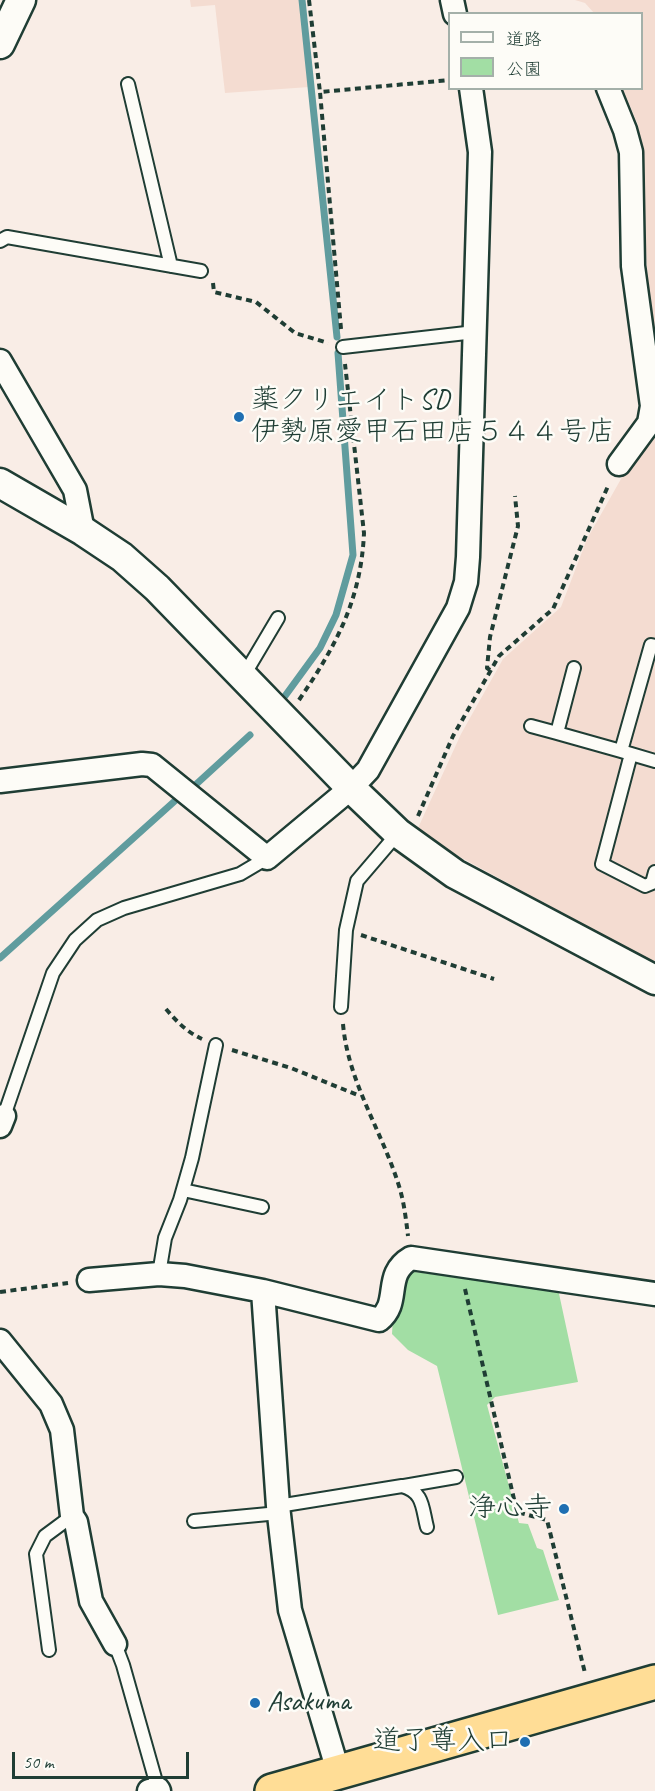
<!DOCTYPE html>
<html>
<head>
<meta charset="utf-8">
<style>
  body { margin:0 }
  #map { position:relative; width:655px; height:1791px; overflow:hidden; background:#f9ede6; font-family:Caveat,"Klee One",sans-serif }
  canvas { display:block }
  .legend { position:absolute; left:448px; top:12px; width:195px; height:78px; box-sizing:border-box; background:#fdfcf7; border:2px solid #a4b0a9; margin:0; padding:8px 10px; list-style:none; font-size:18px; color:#1f3d34 }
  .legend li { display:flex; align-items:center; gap:12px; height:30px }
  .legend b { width:30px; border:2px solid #a4b0a9 }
  .scale { position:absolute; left:12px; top:1752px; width:177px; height:27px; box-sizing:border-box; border:3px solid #1f3d34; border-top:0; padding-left:8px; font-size:18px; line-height:21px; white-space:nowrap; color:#1f3d34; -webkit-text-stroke:4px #fdfcf7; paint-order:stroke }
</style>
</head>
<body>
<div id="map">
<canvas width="655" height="1791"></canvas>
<ul class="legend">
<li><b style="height:8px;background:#fdfcf7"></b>道路</li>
<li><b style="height:16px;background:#a2dea4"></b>公園</li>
</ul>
<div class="scale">50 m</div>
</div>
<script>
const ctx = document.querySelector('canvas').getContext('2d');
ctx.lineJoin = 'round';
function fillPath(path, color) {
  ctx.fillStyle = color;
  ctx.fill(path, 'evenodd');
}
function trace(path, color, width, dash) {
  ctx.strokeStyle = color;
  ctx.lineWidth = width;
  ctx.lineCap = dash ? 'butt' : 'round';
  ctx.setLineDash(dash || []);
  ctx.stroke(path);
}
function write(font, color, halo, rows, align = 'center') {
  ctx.font = font + ' Caveat,"Klee One",sans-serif';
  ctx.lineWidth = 5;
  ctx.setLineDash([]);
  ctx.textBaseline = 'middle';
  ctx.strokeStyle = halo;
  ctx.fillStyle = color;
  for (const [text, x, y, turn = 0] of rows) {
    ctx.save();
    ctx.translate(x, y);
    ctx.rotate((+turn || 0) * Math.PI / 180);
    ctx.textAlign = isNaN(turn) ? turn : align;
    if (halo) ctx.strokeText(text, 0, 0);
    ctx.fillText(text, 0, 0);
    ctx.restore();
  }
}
const built = new Path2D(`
  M 190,0 L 299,0 L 309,87 L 225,93 L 215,5 L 191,7 Z
  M 575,0 L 655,0 L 655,388 L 638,125 L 623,89 L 642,88 L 642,14 L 594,13 L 585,3 Z
  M 655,412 L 655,963 L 427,839 L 418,828 L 461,734 L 503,659 L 561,607 L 587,539 L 634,456 Z`);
const green = new Path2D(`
  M 406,1271 L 558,1289 L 578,1382 L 495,1397 L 487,1405 L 519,1523 L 528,1524 L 537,1548 L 543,1550 L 559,1600 L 498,1615 L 437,1366 L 408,1350 L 392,1334 L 395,1283 Z`);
const stream = new Path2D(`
  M 302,0 L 337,337
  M 285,696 L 320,648 L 336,615 L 353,555 L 338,353
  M 192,788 L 250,735
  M 0,958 L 177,799`);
const path = new Path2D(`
  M 309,0 L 320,92
  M 213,283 L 214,292 L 256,302 L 295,333 L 328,343
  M 341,329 L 320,92 L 450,80
  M 490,670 L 487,668 L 490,637 L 518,526 L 515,496
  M 299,700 C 336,646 361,600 364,533 L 345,364
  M 418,816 L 453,736 L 499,656 L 553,609 L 609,484
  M 361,935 L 494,979
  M 166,1009 C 177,1022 187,1032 202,1039
  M 343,1024 C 348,1082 382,1131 399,1186 C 404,1202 406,1219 408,1236
  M 232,1050 L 291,1068 L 360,1096
  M 465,1289 L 517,1512 L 547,1520 L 585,1673
  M 0,1292 L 68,1283`);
const service = new Path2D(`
  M 128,84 L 171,266
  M 0,241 L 7,237 L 201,271
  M 343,347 L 475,332
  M 655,646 L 651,645 L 621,751 L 655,761
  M 574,668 L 557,733 L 621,751
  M 243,677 L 278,618
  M 531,726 L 557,733
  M 631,754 L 602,864 L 645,886 L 652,883 L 655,872
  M 341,1007 L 346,930 L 357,881 L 398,833
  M 4,1116 L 53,973 L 75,940 L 97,920 L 124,908 L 240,874 L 267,858
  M 183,1190 L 262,1207
  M 159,1274 L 165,1238 L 180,1200 L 192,1158 L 216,1045
  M 404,1486 L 456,1477
  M 278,1506 L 402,1486 C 424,1492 422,1508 427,1527
  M 194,1521 L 279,1513
  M 115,1644 L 123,1665 L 158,1789
  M 49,1650 L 36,1554 L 45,1536 L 72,1516`);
const minor = new Path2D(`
  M 452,0 L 455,14
  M 608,88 L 625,130 L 631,152 L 633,266 L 652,406 L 649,423 L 619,464
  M 0,361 L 75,490 L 83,531
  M 0,781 L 142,764 L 152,765 L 267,858 L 351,788 L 368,770 L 458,608 L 466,582 L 468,557 L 480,152 L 471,88
  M 0,1126 L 4,1116
  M 89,1280 L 159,1274 L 185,1276 L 263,1291 L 278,1506 L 290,1610 L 338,1771
  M 263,1291 L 379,1320 C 402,1302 382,1275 411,1258 L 655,1294
  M 0,1341 L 51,1404 L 62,1430 L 72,1516 L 76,1522 L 91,1601 L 115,1644
  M 149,1791 L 158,1789 L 159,1791`);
const tertiary = new Path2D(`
  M 0,44 L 21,0
  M 0,483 L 83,531 L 122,557 L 157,588 L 351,788 L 398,833 L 455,874 L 655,980`);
const trunk = new Path2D(`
  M 272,1791 L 655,1682`);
const markers = [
  [239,417,6,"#1f6fb2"],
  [564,1509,6,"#1f6fb2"],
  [255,1703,6,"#1f6fb2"],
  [525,1742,6,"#1f6fb2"]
];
const poiNames = [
  ["薬クリエイトSD",251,401],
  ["伊勢原愛甲石田店５４４号店",251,433],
  ["浄心寺",552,1509,"right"],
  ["Asakuma",267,1703],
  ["道了尊入口",513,1742,"right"]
];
fillPath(built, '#f4dcd1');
fillPath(green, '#a2dea4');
trace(stream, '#609c9e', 7);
trace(service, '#1f3d34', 16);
trace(minor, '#1f3d34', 27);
trace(tertiary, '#1f3d34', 33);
trace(trunk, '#1f3d34', 38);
trace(path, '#1f3d34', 4, [6, 4.5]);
trace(service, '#fdfcf7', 12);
trace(minor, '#fdfcf7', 22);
trace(tertiary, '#fdfcf7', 28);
trace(trunk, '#ffdd96', 33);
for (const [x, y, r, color] of markers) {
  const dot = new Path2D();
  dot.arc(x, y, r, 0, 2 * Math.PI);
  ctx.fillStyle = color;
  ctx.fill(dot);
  trace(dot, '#fdfcf7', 2);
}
write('28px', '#1f3d34', '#fdfcf7', poiNames, 'left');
</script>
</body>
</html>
